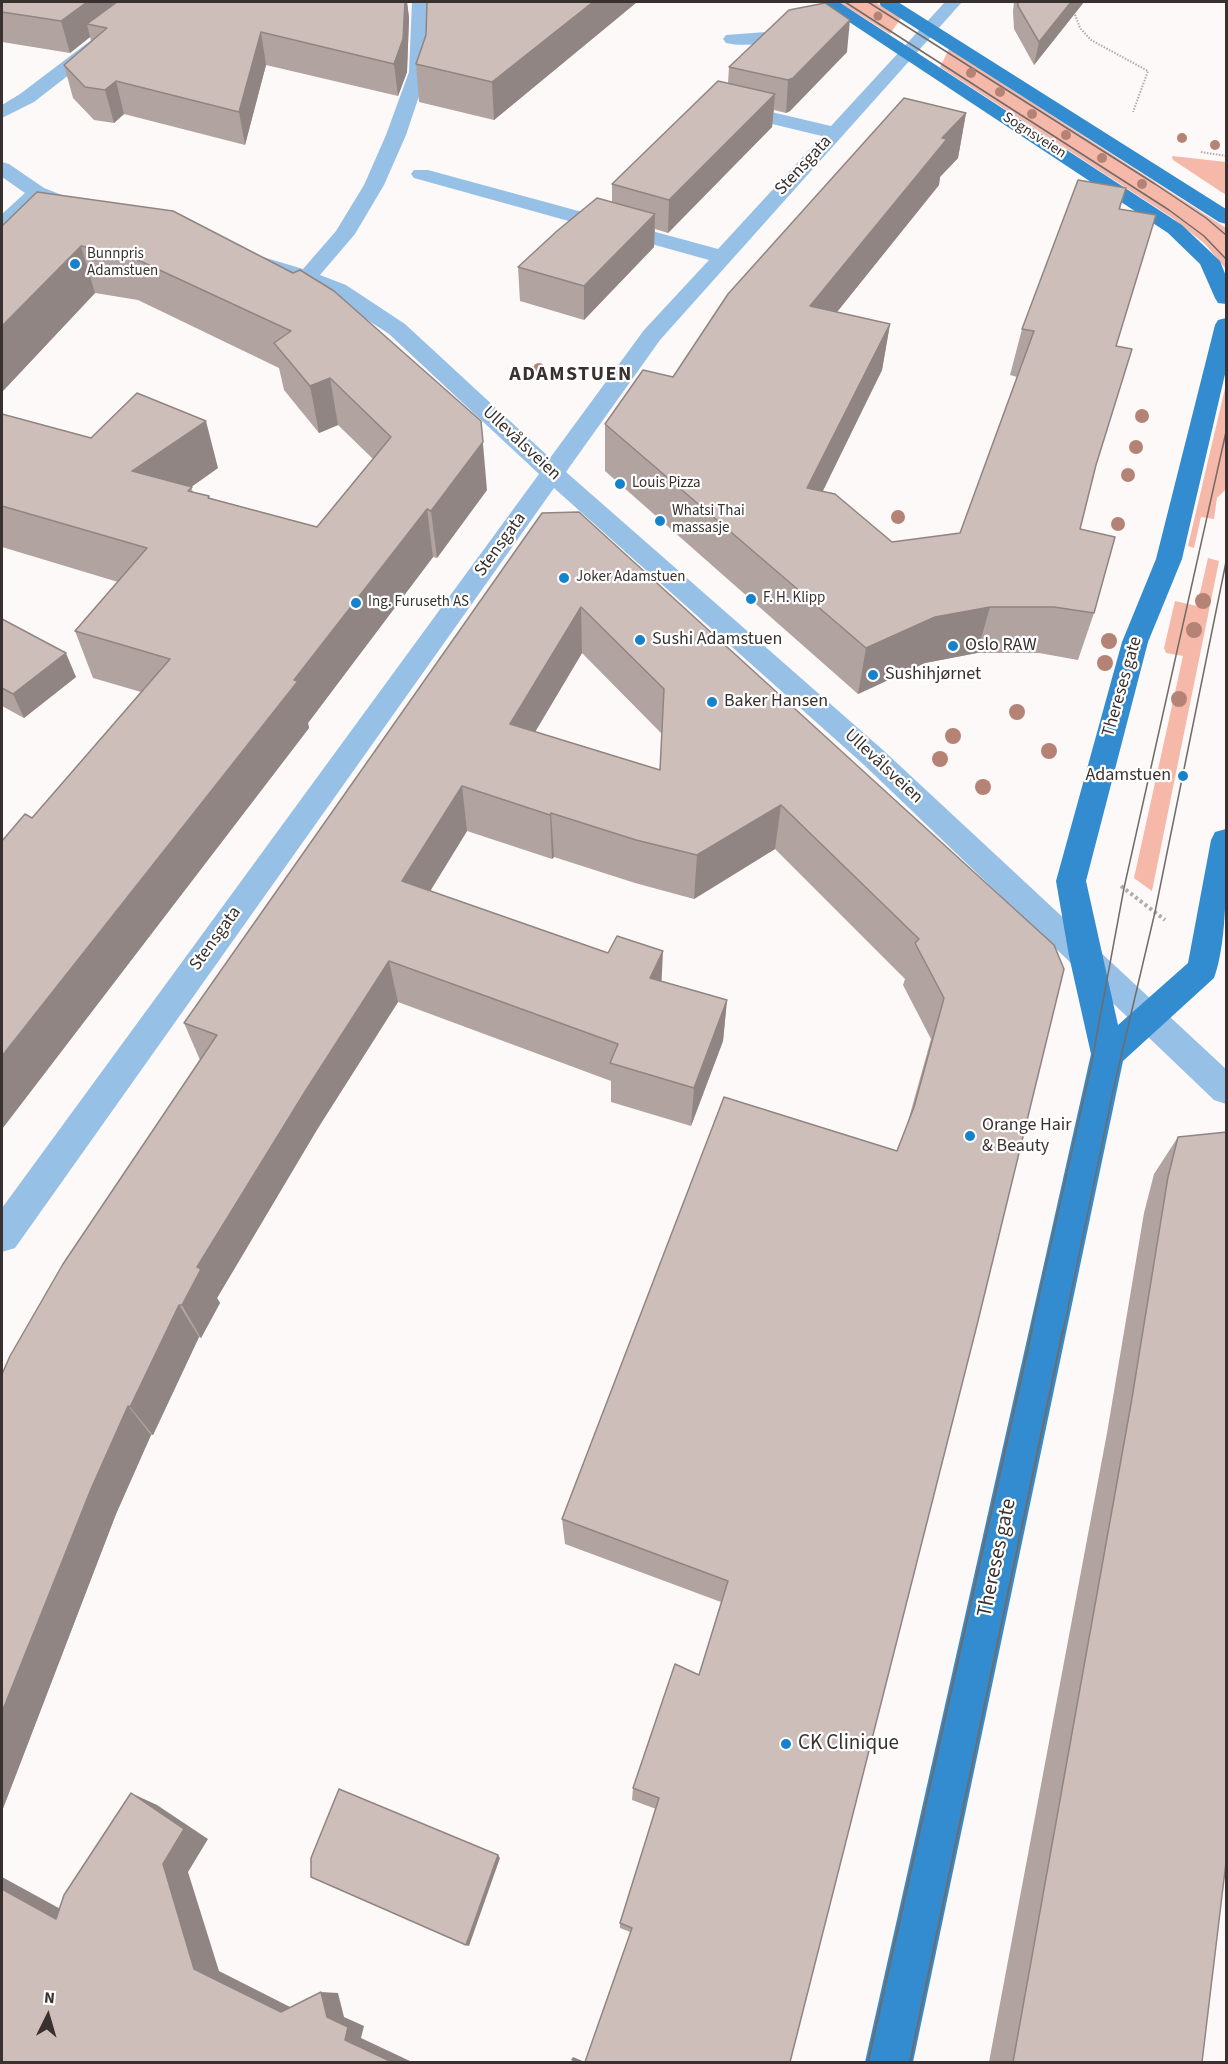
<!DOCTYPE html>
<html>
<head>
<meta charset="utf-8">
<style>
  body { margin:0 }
  #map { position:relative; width:1228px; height:2064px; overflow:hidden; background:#fdf9f8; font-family:"Source Sans 3",sans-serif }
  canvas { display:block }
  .frame { position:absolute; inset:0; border:3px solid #38312f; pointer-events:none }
  .north { position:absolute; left:18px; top:1986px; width:60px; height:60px; -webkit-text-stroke:4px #fff; paint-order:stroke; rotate:5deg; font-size:16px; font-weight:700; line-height:24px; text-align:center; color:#38312f }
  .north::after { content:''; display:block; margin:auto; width:21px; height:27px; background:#38312f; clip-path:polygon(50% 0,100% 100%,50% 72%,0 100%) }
</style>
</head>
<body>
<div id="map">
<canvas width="1228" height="2064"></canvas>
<div class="frame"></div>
<div class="north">N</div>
</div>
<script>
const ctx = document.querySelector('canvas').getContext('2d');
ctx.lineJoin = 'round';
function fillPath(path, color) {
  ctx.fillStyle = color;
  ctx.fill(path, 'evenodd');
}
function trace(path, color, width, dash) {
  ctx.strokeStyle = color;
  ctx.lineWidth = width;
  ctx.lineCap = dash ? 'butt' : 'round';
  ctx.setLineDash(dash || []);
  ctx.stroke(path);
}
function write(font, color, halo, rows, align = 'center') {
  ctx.font = font + ' "Source Sans 3",sans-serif';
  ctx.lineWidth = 4.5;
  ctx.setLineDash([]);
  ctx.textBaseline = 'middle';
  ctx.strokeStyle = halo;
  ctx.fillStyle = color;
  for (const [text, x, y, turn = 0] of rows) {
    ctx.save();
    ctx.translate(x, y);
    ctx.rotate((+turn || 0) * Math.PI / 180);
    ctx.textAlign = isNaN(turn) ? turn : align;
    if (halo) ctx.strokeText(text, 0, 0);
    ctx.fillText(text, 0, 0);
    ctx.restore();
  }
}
const green = new Path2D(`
  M 839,2 L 875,2 L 901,18 L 890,34 Z
  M 949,49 L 1226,228 L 1226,269 L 1205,244 L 1174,219 L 940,67 Z
  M 1172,156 L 1226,162 L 1226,195 L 1173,160 Z
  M 1226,384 L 1226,489 L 1217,498 L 1214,519 L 1201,517 L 1194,548 L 1188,546 Z
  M 1208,558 L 1219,561 L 1152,891 L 1134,878 L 1183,656 L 1166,653 L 1164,648 L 1175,601 L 1197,606 Z`);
const pathFar1 = new Path2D(`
  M 1073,9 L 1080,28 L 1091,40 L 1148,71 L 1133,112
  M 1201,152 L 1226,156`);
const path = new Path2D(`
  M 1121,886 L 1165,920`);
const minor = new Path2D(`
  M 412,2 L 430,2 L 427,72 L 406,135 L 384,185 L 355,234 L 320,275 L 346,285 L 405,324 L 550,458 L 644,330 L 709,260 L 414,178 L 411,174 L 414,170 L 428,170 L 718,249 L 822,136 L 722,112 L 720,108 L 722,104 L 729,102 L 831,126 L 945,2 L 962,2 L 660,340 L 566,472 L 883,750 L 1226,1069 L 1226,1104 L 1214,1100 L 863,764 L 554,488 L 15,1248 L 2,1252 L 2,1208 L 539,474 L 389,334 L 330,295 L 299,282 L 236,261 L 232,257 L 236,253 L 243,251 L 303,269 L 336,231 L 364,185 L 386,135 L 409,72 Z
  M 806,24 L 812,25 L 815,29 L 812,33 C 786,39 752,49 726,43 L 723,39 L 726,35 L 766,32 Z
  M 100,37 L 106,38 L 109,42 L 106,46 L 34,102 L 2,118 L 2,105 L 20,94 L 94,38 Z
  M 2,162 L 9,164 L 44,188 L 85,204 L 88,208 L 85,212 L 71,212 L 40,200 L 9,229 L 2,231 L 2,214 L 25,193 L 2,177 Z`);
const major = new Path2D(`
  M 819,2 L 839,2 L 1182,225 L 1220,261 L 1226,276 L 1226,304 L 1218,303 L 1215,298 L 1200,264 L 1168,233 Z
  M 879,2 L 898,2 L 1226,209 L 1226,224 L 1219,222 L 881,6 Z
  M 1226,318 L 1226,370 L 1182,559 L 1148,642 L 1086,881 L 1118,1025 L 1188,963 L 1211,840 L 1215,832 L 1226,829 C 1226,871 1228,941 1214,978 L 1123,1061 L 913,2062 L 865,2062 L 1091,1054 L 1069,956 L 1056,881 L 1122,642 L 1156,559 L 1215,325 L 1218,320 Z`);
const tramFar1 = new Path2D(`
  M 845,2 L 1169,210 L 1204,236 L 1226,259
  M 868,2 L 1155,184 L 1206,218 L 1226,235
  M 1031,1332 L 1091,1066 L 1124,888 L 1226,432
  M 1063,1332 L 1115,1082 L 1155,912 L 1226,562`);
const tram = new Path2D(`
  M 868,2062 L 1032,1330
  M 910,2062 L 1063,1330`);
const trees = [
  [878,16,4.5],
  [971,73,5],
  [1000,92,5],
  [1032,114,5],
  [1066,135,5],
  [1182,138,5],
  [1215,145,5],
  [1102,158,5],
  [1142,184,5],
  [539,369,6],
  [1142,416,7],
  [1136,447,7],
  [1128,475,7],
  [898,517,7],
  [1118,524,7],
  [1203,601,8],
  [1194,630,8],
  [1109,641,8],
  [1105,663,8],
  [1179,699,8],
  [1017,712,8],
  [953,736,8],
  [1049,751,8],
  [940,759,8],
  [983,787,8]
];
const wall = new Path2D(`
  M 2,2 L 407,2 L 409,18 L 407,72 L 398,96 L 266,65 L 245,145 L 124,114 L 114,123 L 94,120 L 73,98 L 64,65 L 91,41 L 90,37 L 70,53 L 2,42 Z
  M 637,2 L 494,120 L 419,102 L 416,64 Z
  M 1014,2 L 1084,2 L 1034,65 L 1014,29 L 1013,11 Z
  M 847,52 L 790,111 L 786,113 L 774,110 L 772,127 L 668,233 L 655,229 L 654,247 L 584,320 L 520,301 L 518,267 L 612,202 L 612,184 L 728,83 L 729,67 Z
  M 966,113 L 958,158 L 940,177 L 939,185 L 837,312 L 890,324 L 882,370 L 823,491 L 892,542 L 960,533 L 1017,377 L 1010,375 L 1022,329 L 1126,188 L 1120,209 L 1116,346 L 1096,465 L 1080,529 L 1094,613 L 1078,660 L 1039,653 L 977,653 L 925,663 L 858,694 L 605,471 L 605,424 L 673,377 Z
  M 173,211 L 487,490 L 437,558 L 433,557 L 308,723 L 309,728 L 2,1129 L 2,841 L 32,818 L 141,692 L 93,678 L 75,631 L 118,582 L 2,547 L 2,414 L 91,438 L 218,468 L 191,487 L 193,492 L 209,496 L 210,498 L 317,527 L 373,459 L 338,425 L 319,433 L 284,390 L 279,368 L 138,300 L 95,293 L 2,392 L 2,226 Z
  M 542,513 L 1054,945 L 630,1932 L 620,1928 L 620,1923 L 656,1809 L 632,1800 L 633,1788 L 699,1675 L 721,1602 L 565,1544 L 562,1519 L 897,1151 L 907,1125 L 931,1039 L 903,985 L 905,979 L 775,849 L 694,899 L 635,883 L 554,857 L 552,859 L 467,831 L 430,891 L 661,981 L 727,1000 L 723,1041 L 691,1126 L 611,1102 L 611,1081 L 398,1002 L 318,1128 L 217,1298 L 220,1303 L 201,1338 L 199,1337 L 153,1435 L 151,1435 L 116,1514 L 2,1811 L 200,1060 L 184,1023 ZM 582,653 L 662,734 L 660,770 L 535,732 Z
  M 2,619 L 76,677 L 24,718 L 2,706 Z
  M 1178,1137 L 1202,2062 L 989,2062 L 1107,1433 L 1144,1213 L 1154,1174 Z`);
const shadedWall = new Path2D(`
  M 87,2 L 113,2 L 117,17 L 87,24 L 90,37 L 70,53 L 61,21 Z
  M 405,2 L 407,2 L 409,18 L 407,72 L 398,96 L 394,64 Z
  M 593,2 L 637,2 L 494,120 L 492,82 Z
  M 1071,2 L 1084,2 L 1034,65 L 1039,42 Z
  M 850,20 L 847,52 L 790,111 L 786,113 L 788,80 Z
  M 261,32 L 266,65 L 245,145 L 239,112 Z
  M 116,81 L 124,114 L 114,123 L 105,90 Z
  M 775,94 L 772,127 L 668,233 L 669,200 Z
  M 966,113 L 958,158 L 940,177 L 939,185 L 804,353 L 810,306 L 942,138 Z
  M 655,214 L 654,247 L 584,320 L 584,286 Z
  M 81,246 L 95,293 L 2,392 L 2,326 Z
  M 890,324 L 882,370 L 801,535 L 807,488 Z
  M 330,378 L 338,425 L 319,433 L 310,386 Z
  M 206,421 L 218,468 L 146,519 L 132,471 Z
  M 481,421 L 487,490 L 437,558 L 431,511 Z
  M 427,509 L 433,557 L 308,723 L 309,728 L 2,1129 L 2,1056 Z
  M 581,607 L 582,653 L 513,769 L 510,724 Z
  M 990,607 L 977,653 L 925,663 L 858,694 L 866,648 L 935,617 Z
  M 66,653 L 76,677 L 24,718 L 13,694 Z
  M 462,786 L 467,831 L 410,924 L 402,881 Z
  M 781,805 L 775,849 L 694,899 L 697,855 Z
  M 551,813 L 554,857 L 552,859 L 550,815 Z
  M 663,951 L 661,993 L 650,978 Z
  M 389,961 L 398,1002 L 318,1128 L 217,1298 L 220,1303 L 201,1338 L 182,1305 L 197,1267 L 306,1090 Z
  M 727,1000 L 723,1041 L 691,1126 L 694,1088 Z
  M 179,1305 L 199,1337 L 153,1435 L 130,1407 Z
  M 128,1406 L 151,1435 L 116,1514 L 2,1811 L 2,1712 L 91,1489 Z
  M 131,1793 L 157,1805 L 208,1839 L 188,1872 L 219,1971 L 300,2012 L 281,2012 L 194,1969 Z
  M 498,1855 L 500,1858 L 469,1946 L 466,1945 Z
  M 2,1877 L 88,1924 L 56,1919 L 2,1889 Z
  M 321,1992 L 338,1993 L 344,2017 L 364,2026 L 361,2038 L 412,2062 L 392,2062 L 345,2040 L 327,2017 Z
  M 573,2057 L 585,2062 L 575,2062 L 571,2060 Z`);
const building = new Path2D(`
  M 2,2 L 87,2 L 61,21 L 2,12 Z
  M 117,2 L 405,2 L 403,39 L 394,64 L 261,32 L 239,112 L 116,81 L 105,90 L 85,87 L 64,65 L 107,28 L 87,24 Z
  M 427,2 L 593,2 L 492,82 L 416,64 L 426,35 Z
  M 1018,2 L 1071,2 L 1039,42 L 1018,6 Z
  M 825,3 L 850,20 L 793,78 L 788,80 L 729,67 L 789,10 Z
  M 718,81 L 775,94 L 669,200 L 612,184 Z
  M 904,98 L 966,113 L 942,138 L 947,139 L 810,306 L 890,324 L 807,488 L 835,494 L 892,542 L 960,533 L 1034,331 L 1022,329 L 1078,180 L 1126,188 L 1119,209 L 1156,215 L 1116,346 L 1132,349 L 1096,465 L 1080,529 L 1115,537 L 1094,613 L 1054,607 L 990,607 L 935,617 L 866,648 L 605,424 L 643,370 L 673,377 L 728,294 Z
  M 37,192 L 173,211 L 293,273 L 300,270 L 334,291 L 481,421 L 483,442 L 431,511 L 427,509 L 294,680 L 298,681 L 2,1056 L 2,841 L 25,814 L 32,818 L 170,659 L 75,631 L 147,548 L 2,506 L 2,414 L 91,438 L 137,393 L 206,421 L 132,471 L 192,487 L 188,491 L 209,496 L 208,498 L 317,527 L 391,437 L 330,378 L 310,386 L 274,343 L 291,331 L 125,254 L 81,246 L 2,326 L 2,226 Z
  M 597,198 L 655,214 L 584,286 L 518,267 L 557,231 Z
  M 579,512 L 1054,945 L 1064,969 L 977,1325 L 790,2062 L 585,2062 L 632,1928 L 620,1923 L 659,1798 L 633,1788 L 675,1664 L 699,1675 L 728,1581 L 562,1519 L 724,1097 L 897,1151 L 914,1107 L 944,998 L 915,943 L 919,939 L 781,805 L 697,855 L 636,840 L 551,813 L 550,815 L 462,786 L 402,881 L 608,953 L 617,936 L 663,951 L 650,978 L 727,1000 L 694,1088 L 610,1063 L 618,1044 L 389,961 L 306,1090 L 197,1267 L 201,1269 L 182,1305 L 179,1305 L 130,1407 L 128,1406 L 91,1489 L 2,1712 L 2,1374 L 10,1356 L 63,1264 L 217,1035 L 184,1023 L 542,513 ZM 581,607 L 664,689 L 660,770 L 510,724 Z
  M 2,619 L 66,653 L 13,694 L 2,688 Z
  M 1227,1132 L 1227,1854 L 1202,2062 L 1013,2062 L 1131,1404 L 1168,1177 L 1178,1137 Z
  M 339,1789 L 498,1855 L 466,1945 L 311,1877 L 311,1858 Z
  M 131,1793 L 184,1829 L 163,1864 L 194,1969 L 281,2012 L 321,1992 L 327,2017 L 348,2027 L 345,2040 L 392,2062 L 2,2062 L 2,1889 L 56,1919 L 64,1895 Z`);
const markers = [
  [75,264,6,"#1483cc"],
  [620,484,6,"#1483cc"],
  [660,521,6,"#1483cc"],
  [564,578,6,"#1483cc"],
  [751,599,6,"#1483cc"],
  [356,603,6,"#1483cc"],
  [640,640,6,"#1483cc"],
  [953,646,6,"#1483cc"],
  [873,675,6,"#1483cc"],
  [712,702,6,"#1483cc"],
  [1183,776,6,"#1483cc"],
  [970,1136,6,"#1483cc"],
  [786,1744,6,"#1483cc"]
];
const farStreetnames = [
  ["Sognsveien",1034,136,33]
];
const farPoinames = [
  ["Bunnpris",87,255],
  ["Adamstuen",87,272],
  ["Louis Pizza",632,484],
  ["Whatsi Thai",672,512],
  ["massasje",672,529],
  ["Joker Adamstuen",576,578],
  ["F. H. Klipp",763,599],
  ["Ing. Furuseth AS",368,603]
];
const streetNames = [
  ["Stensgata",804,166,-47],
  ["Ullevålsveien",521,444,43],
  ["Stensgata",501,545,-54],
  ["Thereses gate",1123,687,-74],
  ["Ullevålsveien",883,767,43],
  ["Stensgata",216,939,-54]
];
const poiNames = [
  ["Sushi Adamstuen",652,640],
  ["Oslo RAW",965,646],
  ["Sushihjørnet",885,675],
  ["Baker Hansen",724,702],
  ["Adamstuen",1171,776,"right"],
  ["Orange Hair",982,1126],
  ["& Beauty",982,1147]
];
const farDistrictnames = [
  ["ADAMSTUEN",571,376]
];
const nearStreetnames = [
  ["Thereses gate",998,1558,-78]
];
const nearPoinames = [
  ["CK Clinique",798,1744]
];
fillPath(green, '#f6b8a8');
trace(pathFar1, '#b0abaa', 2, [1.5, 1.5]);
trace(path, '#b0abaa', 4, [3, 3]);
fillPath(minor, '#96c0e6');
fillPath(major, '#338cd0');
trace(tramFar1, '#716b69', 1.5);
trace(tram, '#716b69', 2);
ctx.fillStyle = '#b58376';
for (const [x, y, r] of trees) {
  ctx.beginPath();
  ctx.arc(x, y, r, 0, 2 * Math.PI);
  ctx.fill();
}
fillPath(wall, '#b1a3a0');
fillPath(shadedWall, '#908582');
fillPath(building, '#cebeba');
trace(building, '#908582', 1.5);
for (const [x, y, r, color] of markers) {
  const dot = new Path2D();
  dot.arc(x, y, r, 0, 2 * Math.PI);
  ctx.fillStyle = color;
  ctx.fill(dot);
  trace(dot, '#fff', 2);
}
write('15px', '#38312f', '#fff', farStreetnames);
write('15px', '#38312f', '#fff', farPoinames, 'left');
write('18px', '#38312f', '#fff', streetNames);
write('18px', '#38312f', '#fff', poiNames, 'left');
ctx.letterSpacing = '1.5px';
write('bold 20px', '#38312f', '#fff', farDistrictnames);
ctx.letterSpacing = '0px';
write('21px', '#38312f', '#fff', nearStreetnames);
write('21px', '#38312f', '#fff', nearPoinames, 'left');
</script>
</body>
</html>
